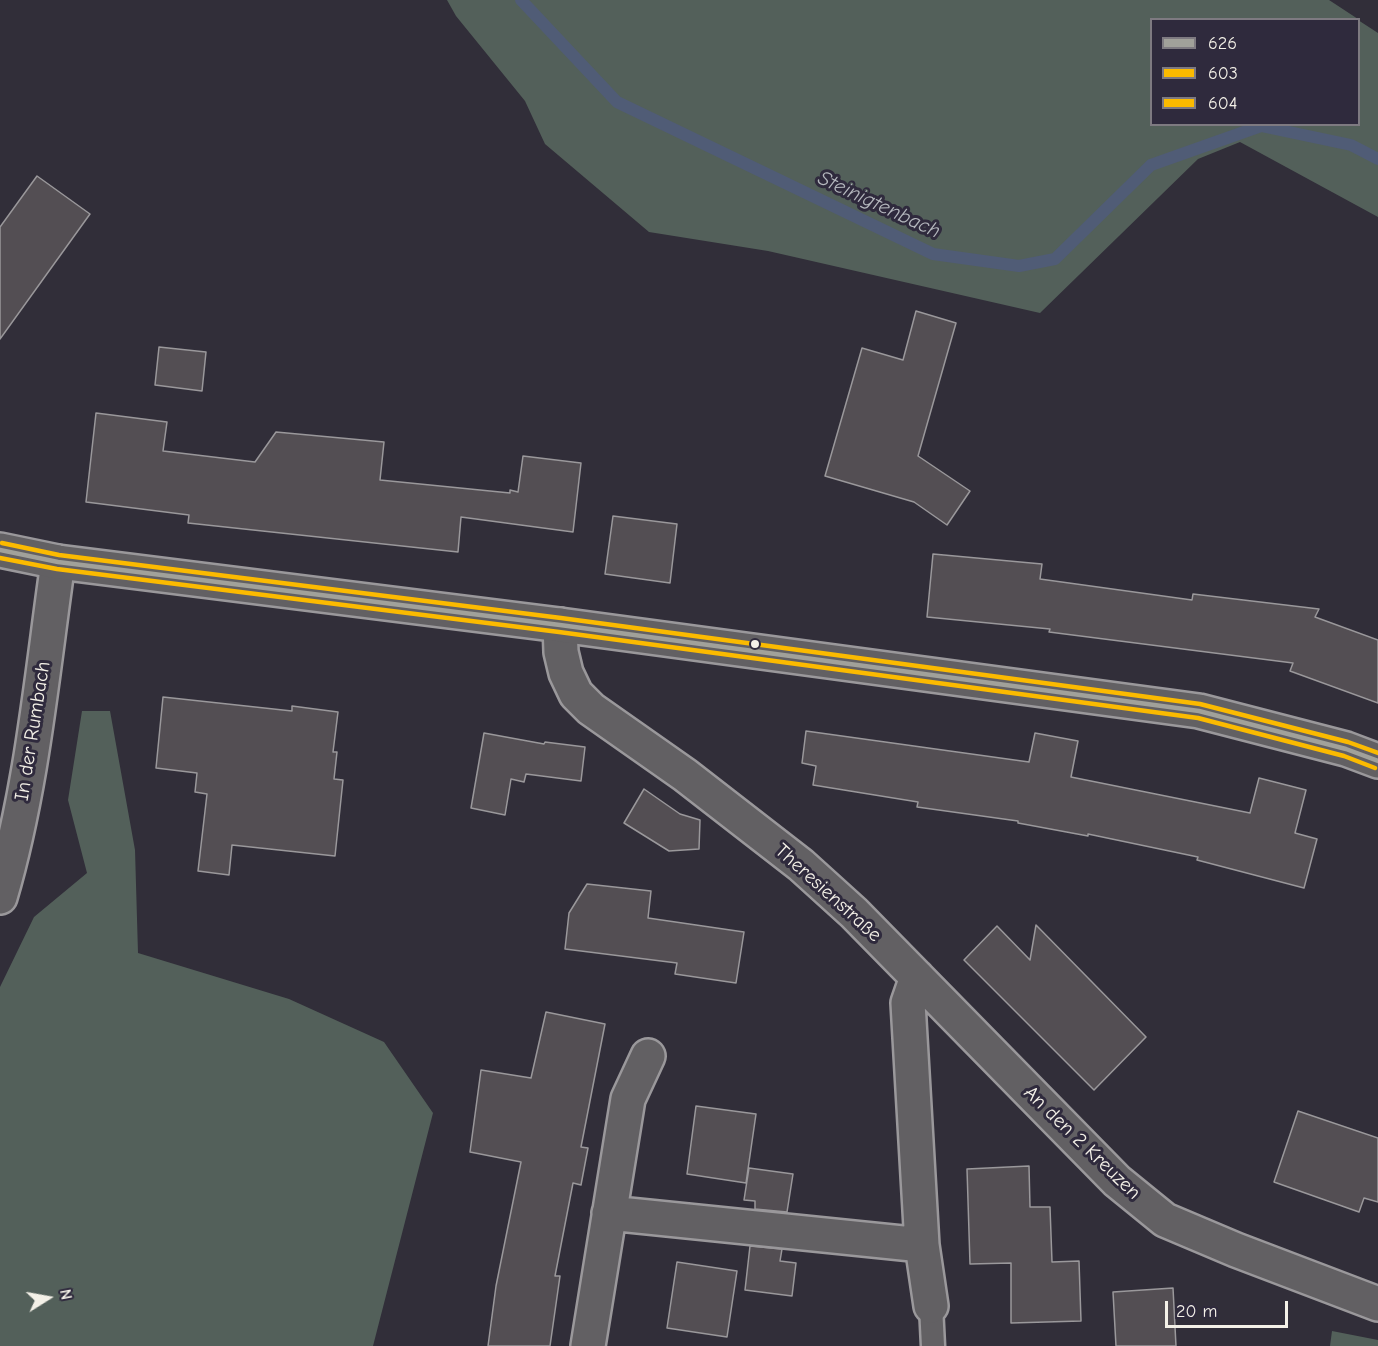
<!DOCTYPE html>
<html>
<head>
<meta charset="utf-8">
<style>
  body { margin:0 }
  #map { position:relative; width:1378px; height:1346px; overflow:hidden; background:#312e39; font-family:"Comic Neue",sans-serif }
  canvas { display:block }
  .legend { position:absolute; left:1150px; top:18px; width:210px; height:108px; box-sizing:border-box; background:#2f2a3d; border:2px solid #7e7a81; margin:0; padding:8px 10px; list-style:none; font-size:18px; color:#f4f1e8 }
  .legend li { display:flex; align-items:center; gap:12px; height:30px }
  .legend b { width:30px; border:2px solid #7e7a81 }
  .north { position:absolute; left:18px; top:1268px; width:60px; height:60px; -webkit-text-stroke:4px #2f2a3d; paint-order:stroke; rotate:79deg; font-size:16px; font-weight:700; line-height:24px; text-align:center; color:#f4f1e8 }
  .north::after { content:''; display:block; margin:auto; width:21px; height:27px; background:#f4f1e8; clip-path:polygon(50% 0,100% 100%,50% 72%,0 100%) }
  .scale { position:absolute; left:1165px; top:1301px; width:123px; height:27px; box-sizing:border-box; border:3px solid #f4f1e8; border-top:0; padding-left:8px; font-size:18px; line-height:21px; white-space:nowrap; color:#f4f1e8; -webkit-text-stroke:4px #2f2a3d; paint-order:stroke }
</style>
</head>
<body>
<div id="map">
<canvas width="1378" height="1346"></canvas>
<ul class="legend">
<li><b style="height:8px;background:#a1a19a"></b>626</li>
<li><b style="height:8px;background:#fbba00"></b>603</li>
<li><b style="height:8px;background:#fbba00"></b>604</li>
</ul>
<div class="north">N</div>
<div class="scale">20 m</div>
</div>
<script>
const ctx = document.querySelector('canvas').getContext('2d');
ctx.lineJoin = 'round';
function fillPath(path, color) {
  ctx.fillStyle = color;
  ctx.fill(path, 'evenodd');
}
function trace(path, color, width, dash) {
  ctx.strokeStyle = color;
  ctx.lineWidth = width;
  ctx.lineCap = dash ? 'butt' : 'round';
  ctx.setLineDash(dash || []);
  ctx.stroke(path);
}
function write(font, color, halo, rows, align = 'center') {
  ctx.font = font + ' "Comic Neue",sans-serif';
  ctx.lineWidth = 6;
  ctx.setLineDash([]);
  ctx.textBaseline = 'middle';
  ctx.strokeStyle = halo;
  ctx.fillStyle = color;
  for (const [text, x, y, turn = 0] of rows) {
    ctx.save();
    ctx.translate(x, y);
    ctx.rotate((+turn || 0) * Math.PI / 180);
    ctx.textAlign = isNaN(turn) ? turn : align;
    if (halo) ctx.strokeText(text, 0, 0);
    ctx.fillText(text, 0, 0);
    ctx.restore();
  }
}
const green = new Path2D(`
  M 447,0 L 1329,0 L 1358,19 L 1152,20 L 1152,124 L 1358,124 L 1358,20 L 1378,33 L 1378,217 L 1240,142 L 1198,159 L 1040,313 L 768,251 L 649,232 L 545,144 L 525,101 L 456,16 Z
  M 82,711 L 110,711 L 135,850 L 138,953 L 289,999 L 384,1042 L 433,1113 L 373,1346 L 0,1346 L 0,987 L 34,917 L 87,873 L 68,800 Z
  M 1332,1331 L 1378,1340 L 1378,1346 L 1330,1346 Z`);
const stream = new Path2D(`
  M 521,0 L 617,102 L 933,254 L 1019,266 L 1055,259 L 1151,165 L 1261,126 L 1351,145 L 1378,159`);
const building = new Path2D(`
  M 37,176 L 90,214 L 0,339 L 0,227 Z
  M 916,311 L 956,323 L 918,456 L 970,491 L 947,525 L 914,502 L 825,476 L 862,348 L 903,360 Z
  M 159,347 L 206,352 L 202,391 L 155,385 Z
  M 96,413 L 167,422 L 163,451 L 255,462 L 276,432 L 384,442 L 380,480 L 510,493 L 510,490 L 518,492 L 523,456 L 581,463 L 573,532 L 461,517 L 458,552 L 188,523 L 189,515 L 86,502 Z
  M 613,516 L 677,524 L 670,583 L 605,574 Z
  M 933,554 L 1042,564 L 1040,579 L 1192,600 L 1193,594 L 1319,609 L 1315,617 L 1378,640 L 1378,703 L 1290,671 L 1293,663 L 1049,632 L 1050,629 L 927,617 Z
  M 163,697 L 292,711 L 292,706 L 338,712 L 333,752 L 337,752 L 334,779 L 343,780 L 335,856 L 232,845 L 229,875 L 198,871 L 207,794 L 195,792 L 197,773 L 156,768 Z
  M 806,731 L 1029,762 L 1035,733 L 1078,741 L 1071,777 L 1250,813 L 1259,778 L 1306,790 L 1295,833 L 1317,839 L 1304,888 L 1197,860 L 1198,857 L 1088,834 L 1088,836 L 1018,823 L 1018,821 L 917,807 L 918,802 L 813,785 L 816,766 L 802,763 Z
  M 484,733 L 544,744 L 545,742 L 585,747 L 581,781 L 526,774 L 524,782 L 511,779 L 505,815 L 471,808 Z
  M 644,789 L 680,814 L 700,820 L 699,849 L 669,851 L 624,823 Z
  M 587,884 L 651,891 L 648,918 L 744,932 L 736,983 L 675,974 L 677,963 L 565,949 L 569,913 Z
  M 1036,925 L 1146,1037 L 1094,1090 L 964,960 L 997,926 L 1030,960 Z
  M 546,1012 L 605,1024 L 581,1147 L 588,1148 L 581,1185 L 573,1183 L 555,1276 L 560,1276 L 550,1346 L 488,1346 L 496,1286 L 521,1162 L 470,1152 L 481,1070 L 531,1078 Z
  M 696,1106 L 756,1114 L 746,1183 L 687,1174 Z
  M 1298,1111 L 1378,1138 L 1378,1202 L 1364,1198 L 1359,1212 L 1274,1182 Z
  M 1029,1166 L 1030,1207 L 1050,1207 L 1052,1262 L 1079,1261 L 1081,1321 L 1011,1323 L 1011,1263 L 970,1264 L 967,1169 Z
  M 749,1168 L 793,1174 L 787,1212 L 755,1209 L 755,1201 L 744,1200 Z
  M 750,1246 L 782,1249 L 780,1261 L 796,1263 L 792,1296 L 745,1290 Z
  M 677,1262 L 737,1271 L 727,1337 L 667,1328 Z
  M 1173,1288 L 1176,1346 L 1116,1346 L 1113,1292 Z`);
const service = new Path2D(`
  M 931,1306 L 933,1346`);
const minor = new Path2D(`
  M 560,625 L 561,652 L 566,673 L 576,694 L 591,709 L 685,775 L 801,865 L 854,913 L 1117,1181 L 1165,1220 L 1236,1250 L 1378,1304
  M 0,897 C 32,789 42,674 58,562
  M 917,977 L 908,1003 L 922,1245 L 931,1306
  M 609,1213 L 922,1245
  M 588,1346 L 628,1099 L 648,1056`);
const secondary = new Path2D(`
  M 0,550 L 58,562 L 560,625 L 1199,711 L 1346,749 L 1378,761`);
const bus1 = new Path2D(`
  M 0,550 L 58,562 L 560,625 L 1199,711 L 1346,749 L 1378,761`);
const bus2 = new Path2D(`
  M 0,558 L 57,569 L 559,632 L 1198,718 L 1344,756 L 1375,768`);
const bus3 = new Path2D(`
  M 2,543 L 59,555 L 561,618 L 1200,704 L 1348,742 L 1378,753`);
const markers = [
  [755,644,5,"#f4f1e8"]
];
const streetNames = [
  ["In der Rumbach",33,731,-81],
  ["Theresienstraße",828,893,42],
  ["An den 2 Kreuzen",1082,1143,44]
];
const waterNames = [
  ["Steinigtenbach",879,205,25]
];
fillPath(green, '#53605a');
trace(stream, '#505c76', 12);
fillPath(building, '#534e53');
trace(building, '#9a989b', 1.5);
trace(service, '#9a989b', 27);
trace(minor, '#9a989b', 38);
trace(secondary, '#9a989b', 38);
trace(service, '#626063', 22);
trace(minor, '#626063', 33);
trace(secondary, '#626063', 33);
trace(bus1, '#a1a19a', 4.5);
trace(bus2, '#fbba00', 4.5);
trace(bus3, '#fbba00', 4.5);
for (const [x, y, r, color] of markers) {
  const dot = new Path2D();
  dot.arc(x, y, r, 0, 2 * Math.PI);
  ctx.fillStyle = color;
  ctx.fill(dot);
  trace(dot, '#2f2a3d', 2);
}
write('20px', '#f4f1e8', '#2f2a3d', streetNames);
write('italic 21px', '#b4b7bd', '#2f2a3d', waterNames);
</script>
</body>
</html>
